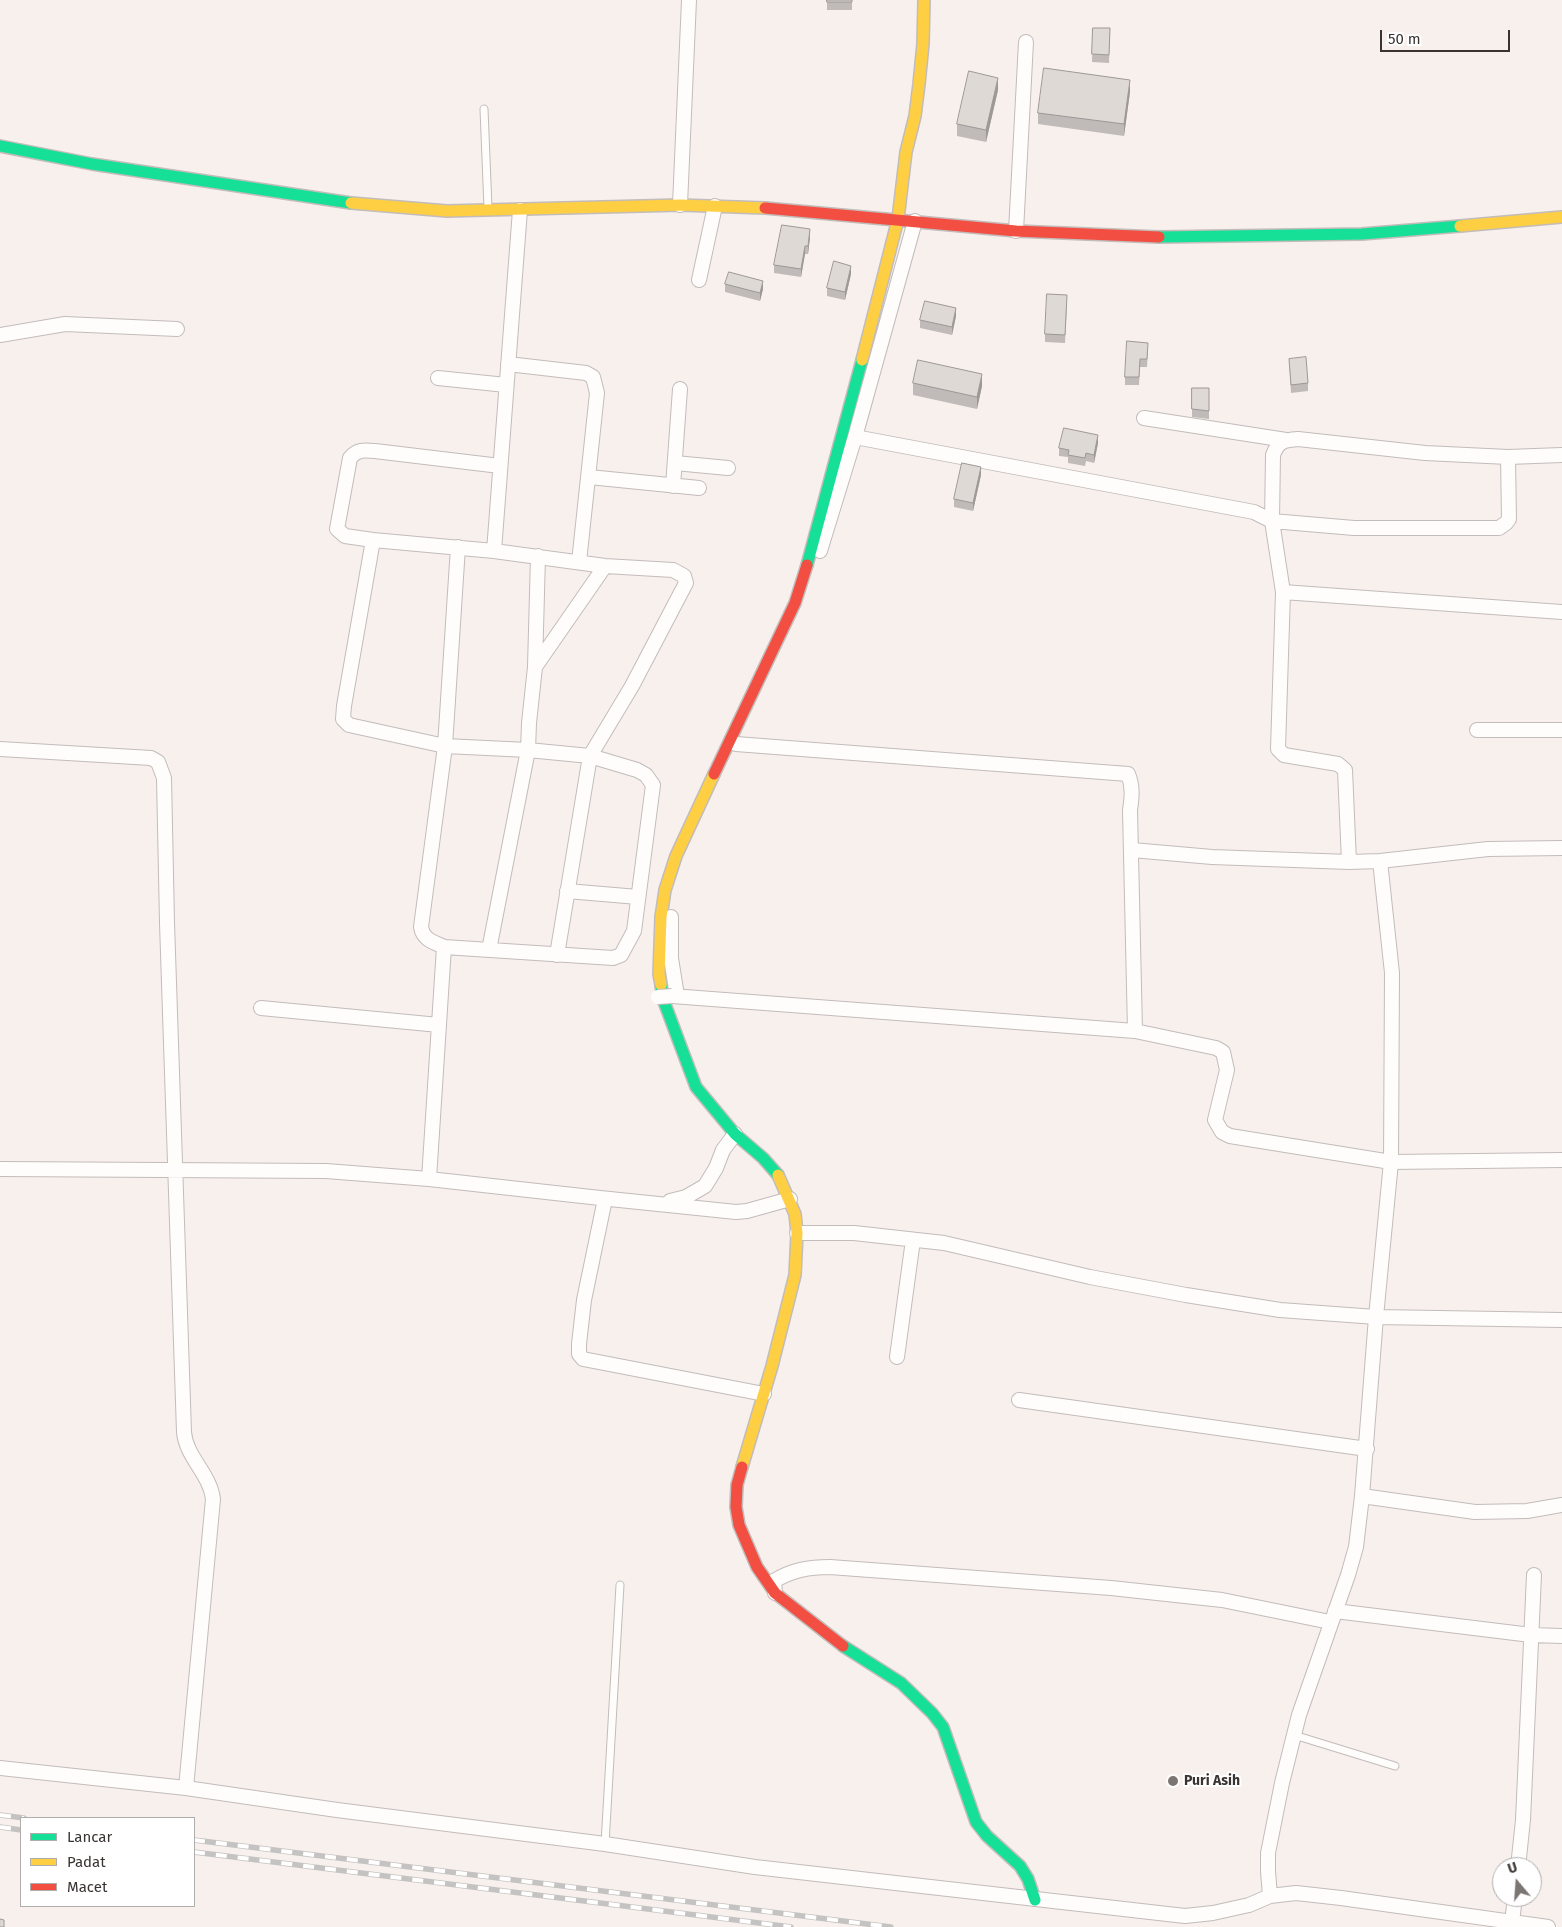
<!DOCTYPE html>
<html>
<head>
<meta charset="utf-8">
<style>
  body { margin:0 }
  #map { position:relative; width:1562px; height:1927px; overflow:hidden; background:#f8f0ed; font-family:"Fira Sans",sans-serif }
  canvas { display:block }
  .legend { position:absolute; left:20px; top:1817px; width:175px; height:90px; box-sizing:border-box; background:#fff; border:1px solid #b0aead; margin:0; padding:6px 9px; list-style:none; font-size:15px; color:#393432 }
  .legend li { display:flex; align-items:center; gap:10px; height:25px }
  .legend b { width:25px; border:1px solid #b0aead }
  .north { position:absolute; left:1492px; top:1857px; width:50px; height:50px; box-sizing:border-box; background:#fff; border:1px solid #b0aead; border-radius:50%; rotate:342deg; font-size:14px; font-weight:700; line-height:20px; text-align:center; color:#393432 }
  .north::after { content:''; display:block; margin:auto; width:18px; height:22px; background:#7c7673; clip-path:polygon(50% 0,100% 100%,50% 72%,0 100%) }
  .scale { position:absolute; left:1380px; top:30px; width:130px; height:22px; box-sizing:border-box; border:2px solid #393432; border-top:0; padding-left:6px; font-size:15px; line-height:18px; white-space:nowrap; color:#393432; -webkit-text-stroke:4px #fff; paint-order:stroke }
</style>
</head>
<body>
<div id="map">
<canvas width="1562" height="1927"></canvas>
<ul class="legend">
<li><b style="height:6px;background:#16e098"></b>Lancar</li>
<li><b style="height:6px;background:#ffcf43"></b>Padat</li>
<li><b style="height:6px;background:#f24e42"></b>Macet</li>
</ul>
<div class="north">U</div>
<div class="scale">50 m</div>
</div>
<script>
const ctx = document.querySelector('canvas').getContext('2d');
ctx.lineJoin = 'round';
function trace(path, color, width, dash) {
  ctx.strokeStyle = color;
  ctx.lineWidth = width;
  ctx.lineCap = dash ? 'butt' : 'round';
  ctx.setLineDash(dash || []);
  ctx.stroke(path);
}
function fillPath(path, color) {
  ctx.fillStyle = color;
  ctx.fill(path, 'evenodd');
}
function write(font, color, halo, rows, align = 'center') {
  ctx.font = font + ' "Fira Sans",sans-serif';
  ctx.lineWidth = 4;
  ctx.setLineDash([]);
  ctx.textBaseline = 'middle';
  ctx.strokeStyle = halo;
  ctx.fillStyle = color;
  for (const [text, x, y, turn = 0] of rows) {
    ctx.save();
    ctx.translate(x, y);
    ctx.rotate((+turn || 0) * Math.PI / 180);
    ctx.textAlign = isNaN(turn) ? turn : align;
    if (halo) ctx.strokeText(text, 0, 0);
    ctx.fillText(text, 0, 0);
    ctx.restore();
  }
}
const lane = new Path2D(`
  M 484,109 L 488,208
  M 1294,1735 L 1395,1766
  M 605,1844 L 620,1585`);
const street = new Path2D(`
  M 680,205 L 689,0
  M 1016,231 L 1026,42
  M 699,280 L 715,206
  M 0,335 L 65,324 L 177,329
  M 508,364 L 586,373 L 593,377 L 597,393 L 579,562
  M 438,378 L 506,385
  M 1144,418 L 1286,440
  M 855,437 L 1254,512 L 1272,521 L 1283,592 L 1278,749 L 1284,755 L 1338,764 L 1345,770 L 1349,862
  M 1508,457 L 1509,519 L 1506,523 L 1499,528 L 1354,528 L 1272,521 L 1273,455 C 1278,441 1284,440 1298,439 L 1425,453 L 1508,457 L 1562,455
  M 675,463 L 728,468
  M 500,466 L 375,451 C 365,450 357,449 350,458 L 337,529 L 345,536 L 373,540 L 494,551 L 605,566 L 673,570 L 684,576 L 686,583 L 632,686 L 590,756 L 557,955
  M 589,477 L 699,488
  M 673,486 L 680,389
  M 373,540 L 344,706 L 343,719 L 349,725 L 445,746 L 458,547
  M 494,551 L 520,210
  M 820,551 L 855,437 L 915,221
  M 1283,592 L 1562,612
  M 535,667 L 605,566
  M 1477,730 L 1562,730
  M 736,744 L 1128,774 C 1133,786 1132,797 1130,810 L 1135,1031
  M 445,746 L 528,750 L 590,756 L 637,770 L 646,775 L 653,785 L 634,931 L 621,955 L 613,958 L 444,947 C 434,942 423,940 421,927 Z
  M 0,749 L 151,758 L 158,762 L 164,778 L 167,923 L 184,1432 C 186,1457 210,1474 213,1499 L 186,1788
  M 1132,850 L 1212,857 L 1349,862 L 1380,861 L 1488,849 L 1562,848
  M 567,891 L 638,897
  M 671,917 L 671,958 L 677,996
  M 489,950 L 528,750 L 529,723 L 535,667 L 538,556
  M 672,996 L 1135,1031 L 1216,1048 L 1223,1052 L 1227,1070 L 1215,1120 L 1222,1132 L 1230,1136 L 1391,1162 L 1562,1160
  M 261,1008 L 439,1025
  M 0,1169 L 326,1171 L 429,1179 L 600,1198 L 736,1212 L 747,1211 L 790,1199
  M 429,1179 L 444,947
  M 605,1199 L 584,1300 L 579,1344 L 579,1354 L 583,1359 L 764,1394
  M 670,1201 L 686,1197 L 705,1186 L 716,1168 L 723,1150 L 735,1134
  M 797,1233 L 854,1233 L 944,1243 L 1090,1277 L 1186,1295 L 1280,1310 L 1376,1317 L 1562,1320
  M 897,1357 L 913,1240
  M 1019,1400 L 1367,1449
  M 1362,1496 L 1475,1512 L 1527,1511 L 1562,1505
  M 775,1593 L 774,1581 C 792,1570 809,1567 830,1567 L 1111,1588 L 1222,1600 L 1330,1622
  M 1335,1611 L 1531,1635 L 1562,1636
  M 0,1768 L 186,1788 L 337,1810 L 605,1844 L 755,1867 L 1185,1916 L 1213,1913 L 1249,1905 L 1270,1896 L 1296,1893 L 1341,1898 L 1548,1927
  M 1518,1867 L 1523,1820 L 1534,1575
  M 1270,1896 L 1268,1871 L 1268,1853 L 1282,1783 L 1299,1715 L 1348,1575 L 1356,1547 L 1362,1496 L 1376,1317 L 1391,1162 L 1392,973 L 1380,861
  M 1512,1922 L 1515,1897`);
const fast = new Path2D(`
  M 0,146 L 92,164 L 351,203
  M 1159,237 L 1362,234 L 1460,226
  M 807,565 L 862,360
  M 661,985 L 663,999 L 696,1087 L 735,1134 L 763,1158 L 778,1175
  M 843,1646 L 901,1683 L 932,1713 L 943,1727 L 976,1822 L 987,1836 L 1020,1866 L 1028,1879 L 1035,1900`);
const slow = new Path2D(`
  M 351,203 L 447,211 L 680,205 L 765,208
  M 1460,226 L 1562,217
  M 862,360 L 898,219 L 906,152 L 915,116 L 919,84 L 923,44 L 924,0
  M 661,985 L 659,974 L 661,917 L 665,890 L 676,856 L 714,774
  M 742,1467 L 772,1366 L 795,1275 L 797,1233 L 795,1214 L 778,1175`);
const jam = new Path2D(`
  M 765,208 L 1016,231 L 1159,237
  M 714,774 L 795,603 L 807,565
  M 742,1467 L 737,1485 L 736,1507 L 739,1525 L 757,1567 L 775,1593 L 843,1646`);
const rail = new Path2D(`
  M 0,1815 L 24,1818
  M 0,1827 L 21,1830
  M 194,1840 L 891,1927
  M 194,1852 L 791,1927`);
const streetBridge = new Path2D(`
  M 658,997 L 672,996`);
const wall = new Path2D(`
  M 827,0 L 852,0 L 852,10 L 827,10 Z
  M 1093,28 L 1110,28 L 1109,63 L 1092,62 Z
  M 998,90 L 986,142 L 957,136 L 957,124 Z
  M 1130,92 L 1124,136 L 1038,124 L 1038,113 Z
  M 810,237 L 808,254 L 805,254 L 801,277 L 774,273 L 774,265 Z
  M 851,274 L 845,300 L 827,296 L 827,288 Z
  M 725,284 L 763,289 L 760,301 L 725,292 Z
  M 1067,303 L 1065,343 L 1045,342 L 1045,334 Z
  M 956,316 L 952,335 L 920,328 L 920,320 Z
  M 1148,351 L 1147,367 L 1140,367 L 1139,385 L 1125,385 L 1125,377 Z
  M 1289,359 L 1308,383 L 1308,391 L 1291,393 Z
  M 913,383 L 982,386 L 977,409 L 913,395 Z
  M 1192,388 L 1209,388 L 1209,419 L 1192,417 Z
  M 1098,443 L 1094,463 L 1086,461 L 1085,466 L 1068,463 L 1068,457 L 1059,456 L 1059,448 Z
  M 981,475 L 973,511 L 954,507 L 954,499 Z`);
const shadedWall = new Path2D(`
  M 998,78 L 998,90 L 986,142 L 986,130 Z
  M 1130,80 L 1130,92 L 1124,136 L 1124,124 Z
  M 810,229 L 810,237 L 808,254 L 808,246 Z
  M 805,246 L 805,254 L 801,277 L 801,269 Z
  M 851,266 L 851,274 L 845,300 L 845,292 Z
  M 763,281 L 763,289 L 760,301 L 760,293 Z
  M 956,308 L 956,316 L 952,335 L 952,327 Z
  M 982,374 L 982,386 L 977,409 L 977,397 Z
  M 1098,435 L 1098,443 L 1094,463 L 1094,455 Z
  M 981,467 L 981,475 L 973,511 L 973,503 Z`);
const building = new Path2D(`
  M 827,0 L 852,0 L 852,2 L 827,2 Z
  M 1093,28 L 1110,28 L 1109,55 L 1092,54 Z
  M 1044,68 L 1130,80 L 1124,124 L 1038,113 Z
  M 969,71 L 998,78 L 986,130 L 957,124 Z
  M 782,225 L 810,229 L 808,246 L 805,246 L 801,269 L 774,265 Z
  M 834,261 L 851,266 L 845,292 L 827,288 Z
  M 729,272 L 763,281 L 760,293 L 725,284 Z
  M 1047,294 L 1067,295 L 1065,335 L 1045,334 Z
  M 925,301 L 956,308 L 952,327 L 920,320 Z
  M 1127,341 L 1148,343 L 1147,359 L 1140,359 L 1139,377 L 1125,377 Z
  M 1306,357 L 1308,383 L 1291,385 L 1289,359 Z
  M 918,360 L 982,374 L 977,397 L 913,383 Z
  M 1192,388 L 1209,388 L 1209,411 L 1192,409 Z
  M 1064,428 L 1098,435 L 1094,455 L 1086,453 L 1085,458 L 1068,455 L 1069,450 L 1059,448 Z
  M 962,463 L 981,467 L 973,503 L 954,499 Z
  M 0,1919 L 4,1920 L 4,1927 L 0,1927 Z`);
const markers = [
  [1173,1781,6,"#7c7673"]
];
const poiNames = [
  ["Puri Asih",1184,1781]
];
trace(lane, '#c2bcba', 9);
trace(street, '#c2bcba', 16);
trace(fast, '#c2bcba', 14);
trace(slow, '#c2bcba', 14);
trace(jam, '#c2bcba', 14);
trace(lane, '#fefdfc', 7);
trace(street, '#fefdfc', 14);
trace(fast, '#16e098', 11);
trace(slow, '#ffcf43', 11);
trace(jam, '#f24e42', 11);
trace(rail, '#c5c3c2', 5.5);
trace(rail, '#fff', 4, [11]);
trace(streetBridge, '#c2bcba', 16, []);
trace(streetBridge, '#fefdfc', 14);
fillPath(wall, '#c0bbb8');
fillPath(shadedWall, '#9c9896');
fillPath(building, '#dfd9d6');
trace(building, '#9c9896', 1);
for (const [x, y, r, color] of markers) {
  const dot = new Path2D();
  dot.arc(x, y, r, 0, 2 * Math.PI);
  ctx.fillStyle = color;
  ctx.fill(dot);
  trace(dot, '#fff', 2);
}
write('bold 14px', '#393432', '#fff', poiNames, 'left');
</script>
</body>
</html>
